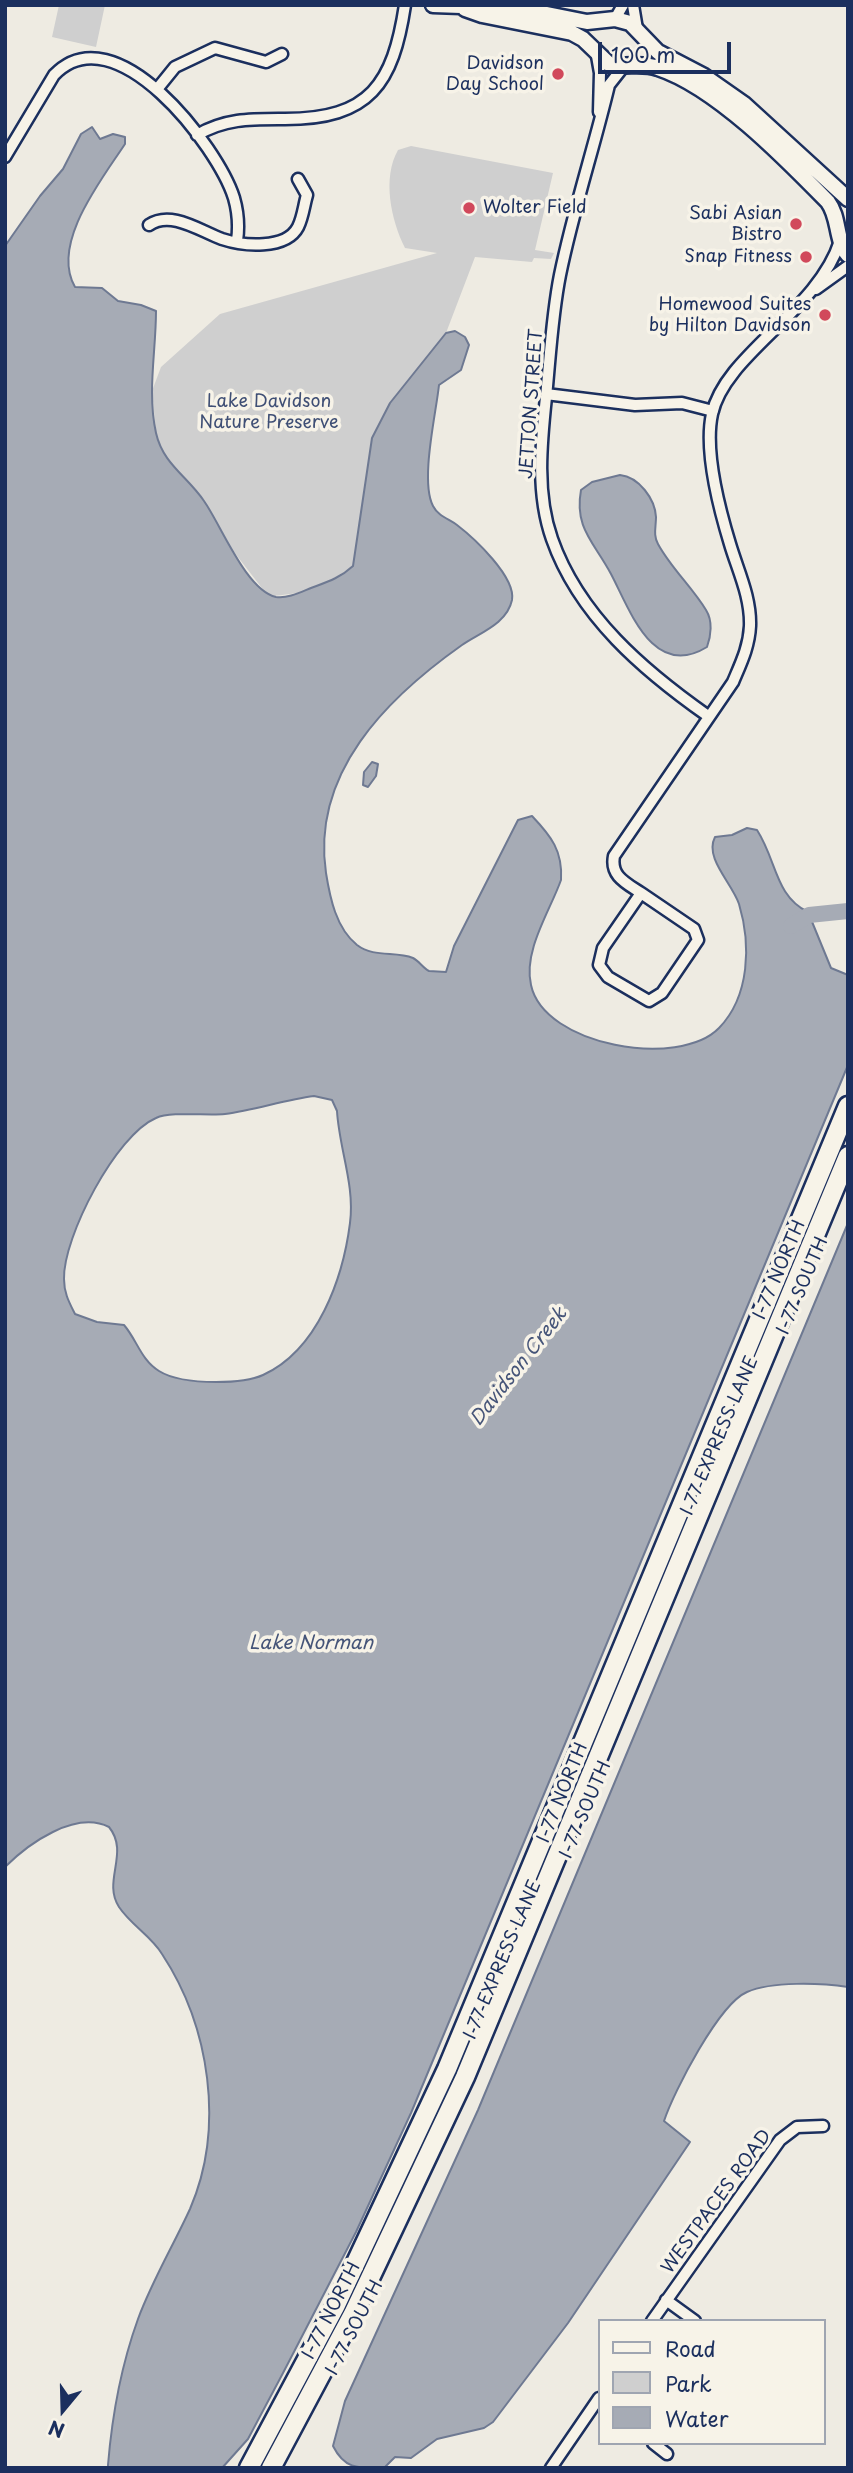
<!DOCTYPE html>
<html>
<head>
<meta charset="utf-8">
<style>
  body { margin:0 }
  #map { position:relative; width:853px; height:2473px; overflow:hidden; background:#eeebe2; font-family:"Playpen Sans",sans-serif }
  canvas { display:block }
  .frame { position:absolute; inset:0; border:7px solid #1b2f5e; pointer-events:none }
  .legend { position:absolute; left:598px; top:2319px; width:228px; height:126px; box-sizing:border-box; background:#f7f3e8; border:2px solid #9fa5b1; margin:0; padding:9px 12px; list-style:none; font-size:21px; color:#1b2f5e }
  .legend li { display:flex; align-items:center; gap:14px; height:35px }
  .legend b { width:35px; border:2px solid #9fa5b1 }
  .north { position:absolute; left:28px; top:2375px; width:70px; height:70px; -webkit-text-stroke:5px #f7f3e8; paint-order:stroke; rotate:199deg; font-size:19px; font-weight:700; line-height:28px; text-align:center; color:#1b2f5e }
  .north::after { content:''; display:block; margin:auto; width:24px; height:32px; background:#1b2f5e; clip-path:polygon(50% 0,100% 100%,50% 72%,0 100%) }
  .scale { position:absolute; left:598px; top:42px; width:133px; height:32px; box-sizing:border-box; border:4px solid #1b2f5e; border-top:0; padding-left:9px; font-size:21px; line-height:24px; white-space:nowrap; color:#1b2f5e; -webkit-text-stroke:5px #f7f3e8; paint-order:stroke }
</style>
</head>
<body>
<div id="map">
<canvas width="853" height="2473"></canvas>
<div class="frame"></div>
<ul class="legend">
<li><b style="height:9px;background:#f7f3e8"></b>Road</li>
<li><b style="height:19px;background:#cfcfcf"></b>Park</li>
<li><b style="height:19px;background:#a6abb5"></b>Water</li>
</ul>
<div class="north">N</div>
<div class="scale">100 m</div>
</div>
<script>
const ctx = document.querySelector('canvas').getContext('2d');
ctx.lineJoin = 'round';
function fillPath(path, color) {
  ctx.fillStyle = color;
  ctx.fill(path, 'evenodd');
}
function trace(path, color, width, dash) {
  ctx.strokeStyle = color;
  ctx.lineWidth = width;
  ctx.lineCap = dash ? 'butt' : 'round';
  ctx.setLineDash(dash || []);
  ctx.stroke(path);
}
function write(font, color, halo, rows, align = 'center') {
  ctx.font = font + ' "Playpen Sans",sans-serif';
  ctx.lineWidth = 7;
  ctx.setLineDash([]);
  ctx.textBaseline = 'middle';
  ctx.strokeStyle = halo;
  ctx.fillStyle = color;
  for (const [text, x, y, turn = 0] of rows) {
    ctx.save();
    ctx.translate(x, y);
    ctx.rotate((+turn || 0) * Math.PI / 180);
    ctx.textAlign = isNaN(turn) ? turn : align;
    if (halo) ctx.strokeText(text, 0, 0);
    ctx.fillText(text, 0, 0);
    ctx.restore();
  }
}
const green = new Path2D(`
  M 59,5 L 105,5 L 96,47 L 52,37 Z
  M 411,146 L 553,173 L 535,250 L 554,253 L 551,259 L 534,258 L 532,262 L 475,257 L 446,333 L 390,403 L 372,438 L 353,566 L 325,584 L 298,593 L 274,596 L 265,592 L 234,552 L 204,500 L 164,456 L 156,433 L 152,391 L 161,367 L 220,314 L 437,253 L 405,248 C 391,220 382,178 398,150 Z`);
const water = new Path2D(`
  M 92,127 L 100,139 L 113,134 L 125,137 L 125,144 C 102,179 50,244 75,287 L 102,288 L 118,301 L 141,305 L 156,311 C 156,352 147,392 156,433 C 163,464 187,476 204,501 C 221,525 246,590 276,597 C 287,599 301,592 311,588 C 327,582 340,578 353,566 L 372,438 L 390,403 L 446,333 L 455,331 L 465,337 L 469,345 L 461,370 L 439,385 C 436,414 420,481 433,506 C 438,516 449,519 457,525 C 474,538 516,577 512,600 C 507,624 479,633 462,645 C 387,698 311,773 326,873 C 330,898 336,928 357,945 C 374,958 395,951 413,958 C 419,961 423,968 429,971 L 446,972 L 454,946 L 518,820 L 532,816 C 551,836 563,851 561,880 C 550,911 523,951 531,985 C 544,1046 679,1069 719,1028 C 750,996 751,944 739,904 C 732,883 704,858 715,837 L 732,835 L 747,828 L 757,830 C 777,861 775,896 808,912 L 831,968 L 848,975 L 848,1065 L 411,2113 L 356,2232 L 283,2373 L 248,2439 L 222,2468 L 108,2468 L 108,2465 C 112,2416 121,2366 138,2319 C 152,2281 173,2246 190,2209 C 225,2128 210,2027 162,1954 C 151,1936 131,1925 119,1907 C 102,1881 130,1853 109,1827 C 75,1810 28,1844 5,1867 L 5,246 L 40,196 L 63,169 L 81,134 ZM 314,1096 L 332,1100 L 337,1111 C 339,1148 355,1185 350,1223 C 343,1278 318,1350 263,1375 C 250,1381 231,1382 216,1382 C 198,1382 175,1381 159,1371 C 141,1360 137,1340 124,1325 L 97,1322 L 75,1314 C 69,1302 64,1293 64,1279 C 63,1237 116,1135 156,1118 C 171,1111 207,1116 225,1114 C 255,1110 284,1100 314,1096 Z
  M 620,475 C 639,477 655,499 656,517 C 656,527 653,535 658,544 C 671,568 692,587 706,610 C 713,621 711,636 707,647 C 653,680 630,610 611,574 C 594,542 574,528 581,490 L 592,482 Z
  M 372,762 L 378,764 L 376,776 L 368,787 L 363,785 L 364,772 Z
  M 848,1223 L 848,1987 C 821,1983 772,1981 747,1992 C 719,2004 674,2091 664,2121 L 690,2142 L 568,2323 L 493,2422 L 484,2428 L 437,2439 L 411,2458 L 395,2457 L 384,2468 C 359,2468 345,2470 333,2446 L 345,2401 L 478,2110 Z`);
const river = new Path2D(`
  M 791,926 L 809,915 L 848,911`);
const minor = new Path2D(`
  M 633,5 L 637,29
  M 615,19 L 623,5
  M 597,56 L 600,73 L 599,112
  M 624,66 L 609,85 C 594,148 573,211 560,275 C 552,315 550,356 546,397 C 541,444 536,494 552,539 C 579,616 644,671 708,716
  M 158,88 L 175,67 L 215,48 L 266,62 L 282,54
  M 197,135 C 226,118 252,119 285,119 C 370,119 393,84 405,5
  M 5,157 L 54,75 C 115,11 218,147 234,198 C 238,212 239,227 237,241
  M 149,225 C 171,210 200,231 222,239 C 243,246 286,250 298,227 C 303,217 304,205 307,195 L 298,179
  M 816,289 L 848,266
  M 546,394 L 635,405 L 682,403 L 713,411
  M 641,893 C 626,883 610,876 614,856 L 733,682 C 741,663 749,647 750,626 C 751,597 738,571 730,544 C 719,508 704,451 712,414 C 725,354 818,311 840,241
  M 641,893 L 694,929 L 698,940 L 662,993 L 649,1001 L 608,977 L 599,965 L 603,948 Z
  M 666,2300 L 695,2321
  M 652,2321 L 780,2140 L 797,2127 L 823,2126
  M 653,2443 L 667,2454
  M 551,2468 L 599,2398`);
const secondary = new Path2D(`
  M 433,5 L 517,8 L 587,22 L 615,19 L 630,23 L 658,52 L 704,76 L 744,104 L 848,199
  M 465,9 L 482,15 L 572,33 L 583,39 L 609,64 C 625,68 642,62 658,68 C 716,87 785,158 828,202 C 840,218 835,240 848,255`);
const motorway = new Path2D(`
  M 249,2468 L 336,2305 L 447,2069 L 848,1106
  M 271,2468 L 353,2314 L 465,2077 L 848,1156`);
const markers = [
  [558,74,7,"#d1495b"],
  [469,208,7,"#d1495b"],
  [796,224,7,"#d1495b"],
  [806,257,7,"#d1495b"],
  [825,315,7,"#d1495b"]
];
const poiNames = [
  ["Davidson",544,64],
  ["Day School",544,85],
  ["Wolter Field",483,208,"left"],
  ["Sabi Asian",782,214],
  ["Bistro",782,235],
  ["Snap Fitness",792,257],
  ["Homewood Suites",811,305],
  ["by Hilton Davidson",811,326]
];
const parkNames = [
  ["Lake Davidson",269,402],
  ["Nature Preserve",269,423]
];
const streetNames = [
  ["JETTON STREET",532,404,-86],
  ["I-77 NORTH",780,1270,-67],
  ["I-77 SOUTH",803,1286,-67],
  ["I 77 EXPRESS LANE",720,1436,-67],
  ["I-77 NORTH",563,1793,-68],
  ["I-77 SOUTH",586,1810,-67],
  ["I 77 EXPRESS LANE",503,1960,-67],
  ["WESTPACES ROAD",717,2202,-54],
  ["I-77 NORTH",332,2311,-63],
  ["I-77 SOUTH",355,2328,-63]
];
const waterNames = [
  ["Davidson Creek",519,1367,-52],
  ["Lake Norman",311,1644]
];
fillPath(green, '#cfcfcf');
fillPath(water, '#a6abb5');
trace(water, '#6e7992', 2);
trace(river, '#a6abb5', 16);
trace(minor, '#1b2f5e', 15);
trace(secondary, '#1b2f5e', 19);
trace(motorway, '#1b2f5e', 23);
trace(minor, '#f7f3e8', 10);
trace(secondary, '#f7f3e8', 14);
trace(motorway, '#f7f3e8', 18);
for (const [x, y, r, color] of markers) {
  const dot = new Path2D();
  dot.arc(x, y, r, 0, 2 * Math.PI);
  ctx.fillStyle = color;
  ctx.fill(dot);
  trace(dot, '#f7f3e8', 2.5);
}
write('18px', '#1b2f5e', '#f7f3e8', poiNames, 'right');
write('18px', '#3f4f75', '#f7f3e8', parkNames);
write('18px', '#1b2f5e', '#f7f3e8', streetNames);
write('italic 19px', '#455478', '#f7f3e8', waterNames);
</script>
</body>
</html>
